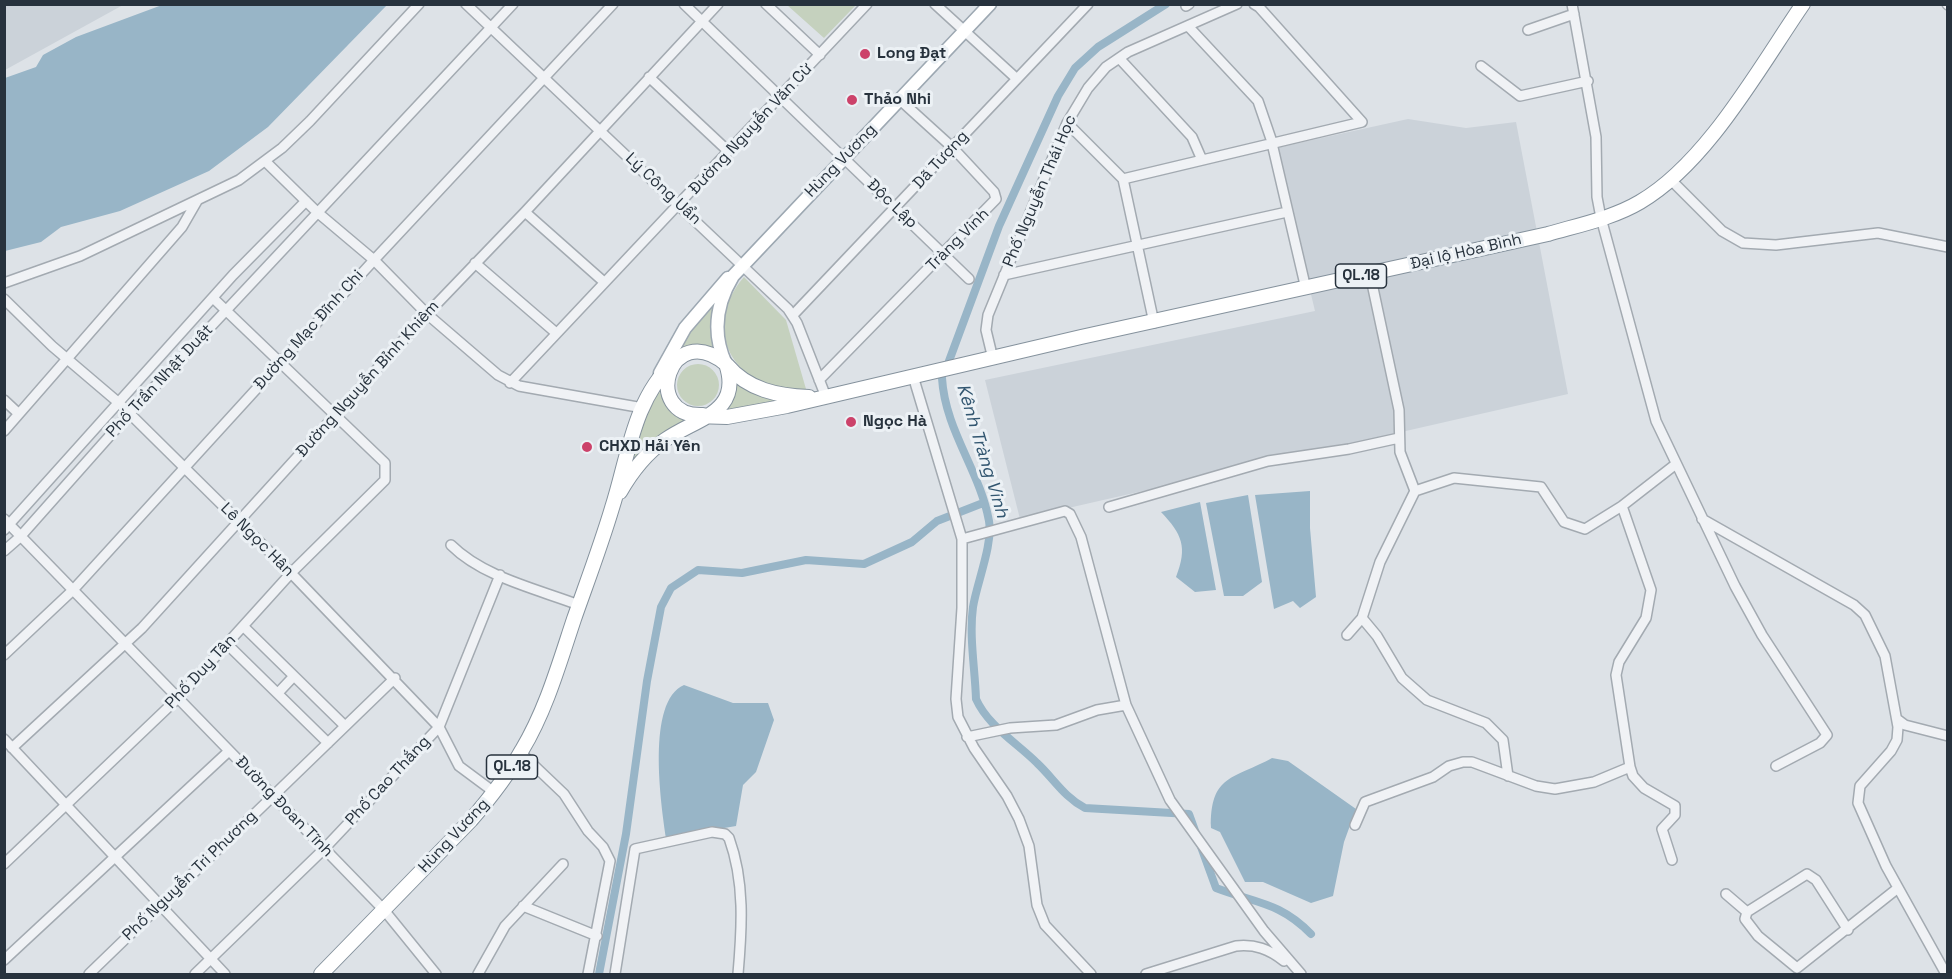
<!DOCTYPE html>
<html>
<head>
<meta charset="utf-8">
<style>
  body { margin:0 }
  #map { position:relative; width:1952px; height:979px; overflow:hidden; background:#dde2e7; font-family:"Space Grotesk",sans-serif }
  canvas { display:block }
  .frame { position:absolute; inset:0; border:6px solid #27323d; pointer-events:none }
</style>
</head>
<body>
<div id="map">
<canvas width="1952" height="979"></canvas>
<div class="frame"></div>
</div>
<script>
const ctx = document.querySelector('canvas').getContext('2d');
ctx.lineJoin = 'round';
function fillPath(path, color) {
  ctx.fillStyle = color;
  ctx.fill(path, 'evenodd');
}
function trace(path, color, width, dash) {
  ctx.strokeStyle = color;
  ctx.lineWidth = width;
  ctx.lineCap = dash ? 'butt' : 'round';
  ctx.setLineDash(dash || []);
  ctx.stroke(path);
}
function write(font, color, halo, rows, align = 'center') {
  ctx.font = font + ' "Space Grotesk",sans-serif';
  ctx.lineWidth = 6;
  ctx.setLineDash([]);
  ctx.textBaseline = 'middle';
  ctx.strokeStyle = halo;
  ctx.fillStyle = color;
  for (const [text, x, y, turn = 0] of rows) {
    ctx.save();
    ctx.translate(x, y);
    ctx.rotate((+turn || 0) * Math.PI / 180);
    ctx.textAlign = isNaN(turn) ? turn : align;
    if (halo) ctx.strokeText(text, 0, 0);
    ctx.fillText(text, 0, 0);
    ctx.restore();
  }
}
const built = new Path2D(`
  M 4,5 L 5,4 L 123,5 L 5,70 Z
  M 1408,119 L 1466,128 L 1516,122 L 1568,394 L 1020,519 L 985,380 L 1315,311 L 1276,148 Z`);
const green = new Path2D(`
  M 787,5 L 856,5 L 824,38 Z
  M 744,277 L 786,320 L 806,389 C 738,396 697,331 744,277 Z
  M 714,299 L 712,318 L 713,351 L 678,352 L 693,324 Z
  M677 385a21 21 0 1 1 42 0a21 21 0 1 1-42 0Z
  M 735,382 L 788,401 L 723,413 Z
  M 657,388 L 664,400 L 686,421 L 630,467 L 627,464 Z`);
const water = new Path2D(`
  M 162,5 L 387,5 L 268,127 L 209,171 L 120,211 L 61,227 L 41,242 L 5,251 L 5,78 L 36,67 L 43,55 L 76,37 Z
  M 1310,491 L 1310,528 L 1316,597 L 1300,608 L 1293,601 L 1274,609 L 1255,495 Z
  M 1248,495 L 1262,582 L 1243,596 L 1224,596 L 1206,503 Z
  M 1200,502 L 1216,590 L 1195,592 L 1176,577 C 1188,547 1182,534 1161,512 Z
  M 684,685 L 733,703 L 768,703 L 774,720 L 756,772 L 743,785 L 736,826 L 666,838 C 661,804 646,701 684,685 Z
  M 1272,758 L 1288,761 L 1356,809 L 1344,842 L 1333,896 L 1311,903 L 1263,882 L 1245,882 L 1220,832 L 1211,828 C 1210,774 1234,779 1272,758 Z`);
const canal = new Path2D(`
  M 949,361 L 999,226 L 1058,96 L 1075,68 L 1098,47 L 1166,4
  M 942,378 C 945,430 980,471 989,521 C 993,545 977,582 973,607 C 969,636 975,669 976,699 C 988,726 1017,743 1037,763 C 1054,779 1064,797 1085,808 L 1189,814 L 1216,888 C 1255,903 1280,902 1311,934
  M 599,974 L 626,834 L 647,681 L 661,607 L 671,588 L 698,570 L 742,573 L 806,560 L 864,564 L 912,542 L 937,521 L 983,503`);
const minor = new Path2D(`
  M 466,4 L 788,309 L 797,323 L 826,397
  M 684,4 L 969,279
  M 766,4 L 820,55
  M 935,4 L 1017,79
  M 1572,4 L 1596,137 L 1597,197 L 1601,218 L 1656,421 L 1735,586 L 1762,635 L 1827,735 L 1820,743 L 1776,766
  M 1947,4 L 1948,5
  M 1186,6 L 1189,4
  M 1188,26 L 1258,101 L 1271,139 L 1306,289
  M 1528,30 L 1574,14
  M 1119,58 L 1192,137 L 1202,160
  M 1481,66 L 1520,96 L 1588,81
  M 649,77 L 728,151
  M 1067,123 L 1123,179 L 1154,323
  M 265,161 L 317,212 L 374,260 L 427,314 L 498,375 L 519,386 L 643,408
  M 1123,179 L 1362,122 L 1259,7 L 1254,4
  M 1670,179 L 1722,231 L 1743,243 L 1776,245 L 1878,233 L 1948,247
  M 525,212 L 604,282
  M 475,263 L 555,332
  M 1004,275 L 1287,212
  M 4,283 L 80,256 L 239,180 L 282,148 L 310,121 L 419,4
  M 4,299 L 52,346 L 119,403 L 291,573 L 439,727 L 459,766 L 494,792
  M 793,315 L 1088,4
  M 993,359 L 986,330 L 988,315 L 1067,123 L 1088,88 L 1106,67 L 1128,52 L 1237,4
  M 913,376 L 962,539 L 962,608 L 956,699 L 958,717 L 974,748 L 1007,796 L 1019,819 L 1029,846 L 1037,905 L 1045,925 L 1091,974
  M 819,380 L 996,199 L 994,192 L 953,148 L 899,99
  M 510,383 L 867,4
  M 4,400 L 19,414
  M 4,431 L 182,227 L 197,201
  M 1415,491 L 1454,478 L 1541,487 L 1564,522 L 1585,529 L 1622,506 L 1676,464
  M 1622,506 L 1651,590 L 1646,618 L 1619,662 L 1616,675 L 1630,767 L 1633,776 L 1644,788 L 1675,806 L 1675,815 L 1662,829 L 1672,860
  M 1109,507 L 1268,461 L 1349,449 L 1399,438
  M 4,519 L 384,910 L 436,974
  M 1702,519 L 1854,605 L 1865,615 L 1885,656 L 1898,727 L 1897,740 L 1891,751 L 1860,786 L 1858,803 L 1886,866 L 1946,974
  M 4,530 L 233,275 L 306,201
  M 962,539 L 1065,511 L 1070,514 L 1081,537 L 1126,705 L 1170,800 L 1264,931 L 1301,974
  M 451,545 C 483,577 537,589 579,605
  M 4,551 L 20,537 L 130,413 L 513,4
  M 1362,618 L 1377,636 L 1402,678 L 1427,700 L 1486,723 L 1503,740 L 1508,776
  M 244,627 L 345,726
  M 1347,635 L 1362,618 L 1380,562 L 1415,491 L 1400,452 L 1399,410 L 1370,274
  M 228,645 L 328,743
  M 4,655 L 73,590 L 374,260 L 613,4
  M 278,693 L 294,676
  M 1897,719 L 1905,725 L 1948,736
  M 967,737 L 1010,728 L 1056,725 L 1097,710 L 1126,705
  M 4,739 L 225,974
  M 12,748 L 142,628 L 427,314 L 525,212 L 718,4
  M 521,753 L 564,794 L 588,831 L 603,847 L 610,861 L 588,974
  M 1355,825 L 1365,802 L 1433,777 L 1449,766 L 1463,762 L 1472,762 L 1536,786 L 1555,789 L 1594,782 L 1630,767
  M 4,864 L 178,698 L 291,573 L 385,480 L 385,463 L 213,298
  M 1726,894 L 1747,912 L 1807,874 L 1816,880 L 1848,930
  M 523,906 L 597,936
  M 1747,912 L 1745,919 L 1758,936 L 1797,968 L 1898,888
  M 4,960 L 229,751
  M 89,974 L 395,678
  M 195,974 L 324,849 L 439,727 L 500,575
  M 478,974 L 505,926 L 563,864
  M 615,974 L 635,849 L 712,832 L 725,834 L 729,838 C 745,882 742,928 738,974
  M 1146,974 L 1236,946 C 1255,944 1269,949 1284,961`);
const major = new Path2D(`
  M 726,364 C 712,334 716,304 733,276 L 990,4
  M 660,373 L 685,328 L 728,278`);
const highway = new Path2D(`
  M 727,365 C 748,390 778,396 809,397
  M 694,416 L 727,417 L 787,406 L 1081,337 L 1548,234 C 1579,225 1613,218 1640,202 C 1707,163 1759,68 1803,4
  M 620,492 C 632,471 645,454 665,440 C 696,418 743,413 726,364 C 669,317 640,418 703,415
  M 321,974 L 471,820 C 490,798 508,775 522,750 C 546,710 559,664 574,619 C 587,582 601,545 612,508 C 628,459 633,400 673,363`);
const markers = [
  [865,54,6,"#cc426a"],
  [852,100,6,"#cc426a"],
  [851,422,6,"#cc426a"],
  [587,447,6,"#cc426a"]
];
const shields = [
  [1361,276,51],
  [512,767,51]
];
const shieldNames = [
  ["QL.18",1361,276],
  ["QL.18",512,767]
];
const poiNames = [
  ["Long Đạt",877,54],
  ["Thảo Nhi",864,100],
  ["Ngọc Hà",863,422],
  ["CHXD Hải Yên",599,447]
];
const streetNames = [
  ["Đường Nguyễn Văn Cừ",751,129,-47],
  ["Dã Tượng",941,160,-47],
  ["Hùng Vương",841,161,-46],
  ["Lý Công Uẩn",663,189,43],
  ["Phố Nguyễn Thái Học",1040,191,-67],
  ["Độc Lập",892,204,44],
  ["Tràng Vinh",958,240,-45],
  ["Đại lộ Hòa Bình",1466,252,-13],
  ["Đường Mạc Đĩnh Chi",309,330,-48],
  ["Đường Nguyễn Bỉnh Khiêm",368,379,-48],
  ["Phố Trần Nhật Duật",160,381,-47],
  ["Lê Ngọc Hân",257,540,45],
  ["Phố Duy Tân",201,672,-47],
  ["Phố Cao Thắng",388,781,-47],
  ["Đường Đoan Tĩnh",284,807,46],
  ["Hùng Vương",454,836,-47],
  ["Phố Nguyễn Tri Phương",190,876,-44]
];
const waterNames = [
  ["Kênh Tràng Vinh",982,451,73]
];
fillPath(built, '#cbd2d9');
fillPath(green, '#c5d1be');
fillPath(water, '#98b5c7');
trace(canal, '#98b5c7', 8);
trace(minor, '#a3aab1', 12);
trace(major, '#9da8b2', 15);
trace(highway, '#85929d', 16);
trace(minor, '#f0f2f5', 9);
trace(major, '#fff', 12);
trace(highway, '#fff', 14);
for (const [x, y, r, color] of markers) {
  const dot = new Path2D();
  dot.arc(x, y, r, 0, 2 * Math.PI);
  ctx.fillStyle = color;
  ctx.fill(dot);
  trace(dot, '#ecf1f5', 2);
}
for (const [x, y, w] of shields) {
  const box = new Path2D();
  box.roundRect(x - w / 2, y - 12, w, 24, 4.5);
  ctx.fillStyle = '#ecf1f5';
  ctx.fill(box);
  trace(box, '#27323d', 1.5);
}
write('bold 15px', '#27323d', null, shieldNames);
write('bold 16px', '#27323d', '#ecf1f5', poiNames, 'left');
write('16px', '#27323d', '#ecf1f5', streetNames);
write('italic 18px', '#325670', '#ecf1f5', waterNames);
</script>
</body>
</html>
